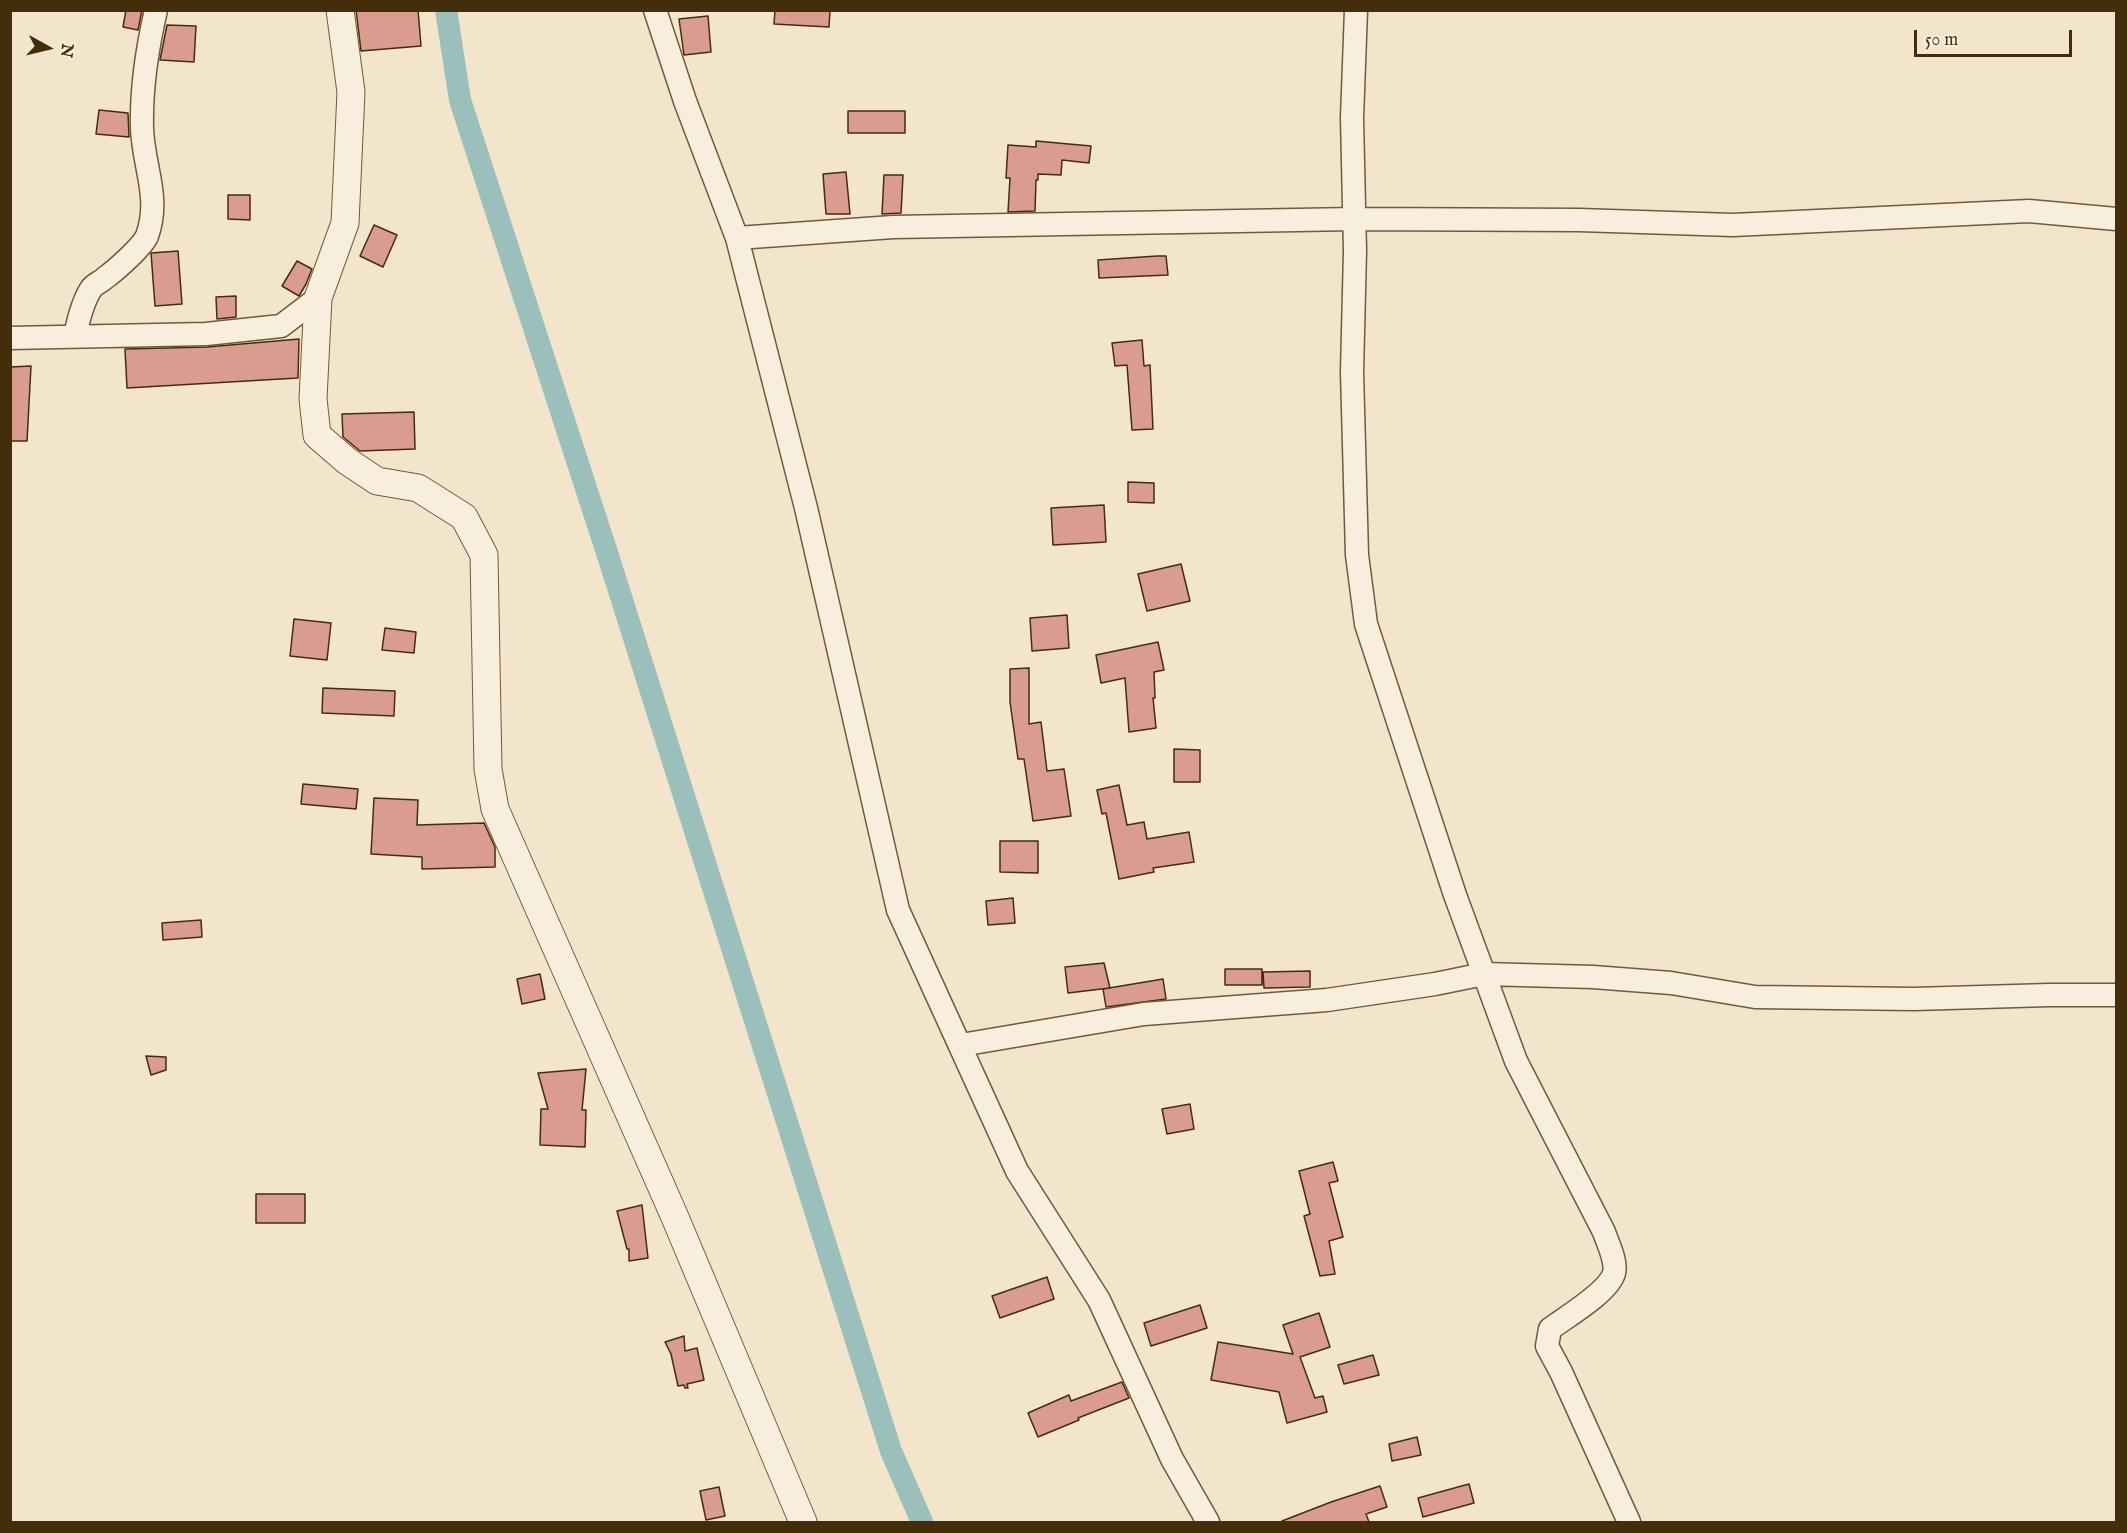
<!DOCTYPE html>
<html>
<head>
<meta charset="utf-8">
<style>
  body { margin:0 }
  #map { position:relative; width:2127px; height:1533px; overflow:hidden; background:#f3e5cb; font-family:"IM FELL English",serif }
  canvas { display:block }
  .frame { position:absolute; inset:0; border:12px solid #432d0a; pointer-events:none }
  .north { position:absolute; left:18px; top:18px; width:60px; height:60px; -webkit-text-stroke:4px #f7eedd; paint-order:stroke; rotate:98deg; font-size:16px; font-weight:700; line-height:24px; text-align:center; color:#432d0a }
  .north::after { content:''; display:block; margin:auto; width:21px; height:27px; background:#432d0a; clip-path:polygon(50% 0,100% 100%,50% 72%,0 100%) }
  .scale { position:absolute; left:1914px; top:30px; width:158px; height:27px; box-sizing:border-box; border:3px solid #432d0a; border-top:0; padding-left:8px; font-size:18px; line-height:21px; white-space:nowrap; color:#432d0a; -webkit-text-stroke:4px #f7eedd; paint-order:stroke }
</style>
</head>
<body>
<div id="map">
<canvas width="2127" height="1533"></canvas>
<div class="frame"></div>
<div class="north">N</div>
<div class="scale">50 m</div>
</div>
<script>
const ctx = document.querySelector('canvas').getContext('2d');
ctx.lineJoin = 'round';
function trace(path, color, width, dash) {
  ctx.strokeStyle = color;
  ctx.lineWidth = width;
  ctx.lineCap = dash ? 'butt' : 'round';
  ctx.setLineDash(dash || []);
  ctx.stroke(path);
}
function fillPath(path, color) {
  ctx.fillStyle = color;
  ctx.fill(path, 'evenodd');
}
const canal = new Path2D(`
  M 446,10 L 460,100 L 610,562 L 891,1451 L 922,1522`);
const building = new Path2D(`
  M 126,10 L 142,10 L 138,30 L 123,27 Z
  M 356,10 L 418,10 L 421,46 L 361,51 Z
  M 775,10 L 830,10 L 829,27 L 774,24 Z
  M 708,16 L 711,52 L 684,55 L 679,19 Z
  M 167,25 L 196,26 L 194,62 L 160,60 Z
  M 99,110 L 128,113 L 129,137 L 96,134 Z
  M 848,111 L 905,111 L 905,133 L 848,133 Z
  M 1036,141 L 1091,146 L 1089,163 L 1062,160 L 1061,175 L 1038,174 L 1038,180 L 1036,180 L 1035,211 L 1008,212 L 1010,178 L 1006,178 L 1008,145 L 1036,147 Z
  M 846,172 L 850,214 L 826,214 L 823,174 Z
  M 884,175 L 903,175 L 901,213 L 882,214 Z
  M 228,195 L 250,195 L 250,220 L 228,219 Z
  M 374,225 L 397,235 L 383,267 L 360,256 Z
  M 178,251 L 182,304 L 155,306 L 151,253 Z
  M 1157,256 L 1166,256 L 1168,275 L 1099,278 L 1098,260 Z
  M 297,261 L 312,269 L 306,284 L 299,296 L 282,286 Z
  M 236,296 L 236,317 L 217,319 L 216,297 Z
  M 299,339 L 298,378 L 127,388 L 125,349 L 207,347 Z
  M 1142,340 L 1144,366 L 1150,365 L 1153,429 L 1132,430 L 1127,365 L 1115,366 L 1112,343 Z
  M 31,366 L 27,441 L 10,441 L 10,367 Z
  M 414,412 L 415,449 L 360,451 L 343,437 L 342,414 Z
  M 1128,482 L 1154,483 L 1154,503 L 1128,502 Z
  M 1104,505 L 1106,542 L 1053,545 L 1051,508 Z
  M 1181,564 L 1190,601 L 1147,611 L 1138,574 Z
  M 1067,615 L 1069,648 L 1032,651 L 1030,618 Z
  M 294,619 L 331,623 L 327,660 L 290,656 Z
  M 385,628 L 416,632 L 414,653 L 382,650 Z
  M 1158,642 L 1164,670 L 1154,672 L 1155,698 L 1153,698 L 1156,728 L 1129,732 L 1125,678 L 1101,683 L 1096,655 Z
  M 1029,668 L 1029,724 L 1041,722 L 1047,771 L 1064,769 L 1071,816 L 1033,821 L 1024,759 L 1018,759 L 1010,702 L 1010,669 Z
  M 323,688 L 395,691 L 394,716 L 322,713 Z
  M 1174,749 L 1200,750 L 1200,782 L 1174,782 Z
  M 303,784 L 358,789 L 356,809 L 301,804 Z
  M 1119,785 L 1127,825 L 1144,822 L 1147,839 L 1189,832 L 1194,862 L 1153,868 L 1154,872 L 1119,879 L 1106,813 L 1102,814 L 1097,790 Z
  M 374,798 L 418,800 L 417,825 L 484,823 L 495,847 L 495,867 L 422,869 L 422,857 L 371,854 Z
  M 1000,841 L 1038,841 L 1038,873 L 1000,872 Z
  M 1013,898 L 1015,923 L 988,925 L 986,901 Z
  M 201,920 L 202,937 L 163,940 L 162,923 Z
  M 1104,963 L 1110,988 L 1068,993 L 1065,967 Z
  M 1225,969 L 1262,969 L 1262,985 L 1225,985 Z
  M 1310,971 L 1310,987 L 1264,988 L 1263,972 Z
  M 540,974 L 545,999 L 522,1004 L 517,979 Z
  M 1163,979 L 1166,999 L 1106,1007 L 1103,989 Z
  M 146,1056 L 166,1057 L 166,1070 L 151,1075 Z
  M 586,1069 L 582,1110 L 586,1110 L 585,1147 L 540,1145 L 541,1109 L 548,1109 L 538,1073 Z
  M 1190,1104 L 1194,1129 L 1167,1134 L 1162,1109 Z
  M 1333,1162 L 1338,1181 L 1329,1183 L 1343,1237 L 1329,1241 L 1335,1274 L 1320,1276 L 1304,1216 L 1310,1214 L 1299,1171 Z
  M 256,1194 L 305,1194 L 305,1223 L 256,1223 Z
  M 642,1205 L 648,1258 L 629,1261 L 629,1249 L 627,1249 L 617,1211 Z
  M 1047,1277 L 1054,1299 L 1000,1318 L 992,1296 Z
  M 1200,1305 L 1207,1328 L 1151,1346 L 1144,1323 Z
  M 1319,1313 L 1330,1347 L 1300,1357 L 1315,1398 L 1323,1396 L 1327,1412 L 1287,1423 L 1279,1392 L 1211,1380 L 1218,1342 L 1293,1354 L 1283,1325 Z
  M 684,1336 L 685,1351 L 697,1348 L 704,1380 L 687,1384 L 688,1388 L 685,1388 L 684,1385 L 678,1386 L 671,1354 L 665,1342 Z
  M 1373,1355 L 1379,1375 L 1344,1384 L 1338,1365 Z
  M 1122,1382 L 1129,1398 L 1078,1418 L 1079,1420 L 1038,1437 L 1028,1413 L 1069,1395 L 1071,1401 Z
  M 1417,1437 L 1421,1455 L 1392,1461 L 1389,1444 Z
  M 1469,1484 L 1474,1503 L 1423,1517 L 1418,1498 Z
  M 1380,1486 L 1387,1507 L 1366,1514 L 1369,1522 L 1283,1522 L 1282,1521 L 1331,1502 Z
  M 719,1487 L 725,1516 L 706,1520 L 700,1491 Z`);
const minor = new Path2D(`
  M 655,10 L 685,101 L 737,238 L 806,508 L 898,910 L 1017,1171 L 1099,1300 L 1172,1459 L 1208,1522
  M 1356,10 L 1352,118 L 1355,251 L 1352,372 L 1357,555 L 1366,624 L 1455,895 L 1516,1061 L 1604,1232 C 1608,1244 1617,1261 1614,1273 C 1609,1292 1566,1317 1550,1329 L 1547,1346 L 1561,1372 L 1629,1522
  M 737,238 L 893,227 L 1354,219 L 1579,220 L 1733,225 L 2029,211 L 2116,219
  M 75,336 C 78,321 82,303 91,289 C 94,284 101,282 105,278 C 116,270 142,247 147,236 C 161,197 143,166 142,128 C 141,88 147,49 156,10
  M 10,338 L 206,334 L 281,326 L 318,298
  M 961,1045 L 1144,1014 L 1327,1000 L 1435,984 L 1484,974 L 1593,977 L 1671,983 L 1755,997 L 1914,999 L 2049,995 L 2116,995`);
const tertiary = new Path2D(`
  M 340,10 L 351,92 L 345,223 L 318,298 L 313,399 L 317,435 L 347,461 L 377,481 L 418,488 L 464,517 L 484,555 L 488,769 L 495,809 L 674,1215 L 803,1522`);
trace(canal, '#9bbfba', 22);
fillPath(building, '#da9c90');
trace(building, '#432d0a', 1.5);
trace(minor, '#6f5b3a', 25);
trace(tertiary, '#6f5b3a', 29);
trace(minor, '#f7eedd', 22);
trace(tertiary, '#f7eedd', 27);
</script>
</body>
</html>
